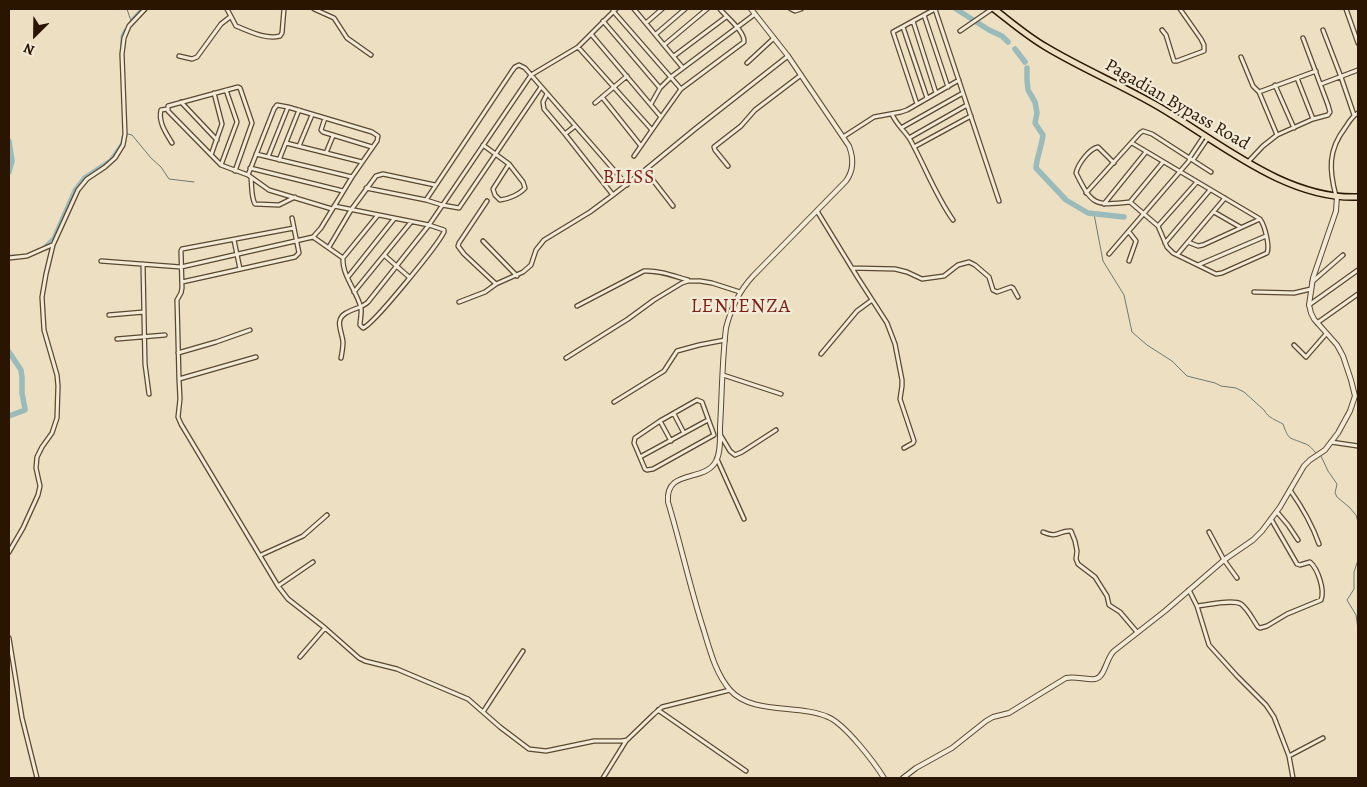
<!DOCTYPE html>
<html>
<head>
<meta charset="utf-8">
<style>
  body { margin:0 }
  #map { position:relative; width:1367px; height:787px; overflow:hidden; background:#ede0c2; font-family:Alegreya,serif }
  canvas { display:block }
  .frame { position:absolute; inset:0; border:10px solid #291500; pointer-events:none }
  .north { position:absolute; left:10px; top:10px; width:50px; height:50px; -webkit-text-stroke:4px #f3ebd7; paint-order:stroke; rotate:203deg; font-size:14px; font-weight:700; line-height:20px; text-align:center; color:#291500 }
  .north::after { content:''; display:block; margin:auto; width:18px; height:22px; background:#291500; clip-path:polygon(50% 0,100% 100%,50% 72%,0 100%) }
</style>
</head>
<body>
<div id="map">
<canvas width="1367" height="787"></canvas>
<div class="frame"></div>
<div class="north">N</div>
</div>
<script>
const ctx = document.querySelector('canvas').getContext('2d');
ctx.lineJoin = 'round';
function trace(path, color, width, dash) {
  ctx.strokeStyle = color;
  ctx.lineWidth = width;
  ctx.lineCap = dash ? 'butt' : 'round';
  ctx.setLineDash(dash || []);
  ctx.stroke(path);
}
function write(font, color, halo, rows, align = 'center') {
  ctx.font = font + ' Alegreya,serif';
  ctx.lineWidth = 4.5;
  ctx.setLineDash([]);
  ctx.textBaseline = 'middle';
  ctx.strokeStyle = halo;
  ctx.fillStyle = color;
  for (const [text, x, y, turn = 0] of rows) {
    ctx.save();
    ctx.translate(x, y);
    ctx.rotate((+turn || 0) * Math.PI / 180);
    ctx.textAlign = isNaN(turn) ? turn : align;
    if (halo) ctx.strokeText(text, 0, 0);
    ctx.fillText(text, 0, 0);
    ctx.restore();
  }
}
const stream = new Path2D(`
  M 127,9 L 131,21
  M 128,134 L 132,135 L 151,158 L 161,167 L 169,179 L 194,182
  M 1094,214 L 1103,261 L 1124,295 L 1132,332 L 1147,345 L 1172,361 L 1187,376 L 1215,383 L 1221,386 L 1236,388 L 1244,392 L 1264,410 C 1268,418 1276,420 1283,424 C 1289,441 1289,437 1303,443 C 1309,444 1313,450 1317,454
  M 1321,456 L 1328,471 L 1337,484 L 1335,493 L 1337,497 L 1349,507 L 1356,515 L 1358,522
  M 1358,560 L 1354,572 L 1354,589 L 1347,600 L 1356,615 L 1358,629`);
const canal = new Path2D(`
  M 132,19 L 142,9
  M 121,58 L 122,36 L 125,30
  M 43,248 L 53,238 L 74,190 L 84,177 L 110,160 L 122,143 L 123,137
  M 9,256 L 18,256`);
const river = new Path2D(`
  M 956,9 L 989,30 L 1002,36 L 1008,42
  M 1015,49 L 1025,62
  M 1027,68 L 1027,80 L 1028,90 L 1035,102 L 1037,113 L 1035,123 L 1043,135 C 1042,145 1036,160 1036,168 L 1066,200 L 1088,213 L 1124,217
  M 9,141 L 12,161 L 9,172
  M 9,352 L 21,370 L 22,377 L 22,393 L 25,409 L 25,410 L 9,416`);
const minor = new Path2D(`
  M 227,9 L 236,26 C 249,31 266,40 280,36 L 282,33 L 284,9
  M 314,9 L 334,18 L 347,38 L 371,55
  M 634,9 L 683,68
  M 791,9 L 795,11 L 801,9
  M 935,9 L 999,201
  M 1346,9 L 1358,43
  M 613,11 L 681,89
  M 924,15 L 948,87
  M 603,21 L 660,88
  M 913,21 L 936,93
  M 646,23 L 662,9
  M 903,27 L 927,98
  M 1162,30 L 1166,35 L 1174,61 L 1177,61 L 1204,51 L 1204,45 L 1201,39 L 1180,9
  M 1323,30 L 1341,77 L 1354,115
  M 960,31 L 992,9
  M 591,34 L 661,117 L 634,156
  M 656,34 L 685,9
  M 664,45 L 707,9
  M 578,47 L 652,130
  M 179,56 L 192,59 L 197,57 L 221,24 L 230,17
  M 674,56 L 726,17
  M 1241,57 L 1253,86 L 1259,92
  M 747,63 L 774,38
  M 1297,78 L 1313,119
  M 1321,84 L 1358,70
  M 1275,85 L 1294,128
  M 602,97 L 641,146
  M 181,102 L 217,140
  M 595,103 L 627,76
  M 651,104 L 660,88 L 671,77 L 755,14
  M 917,104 L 893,32 L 935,9
  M 167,109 L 161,110 C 158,122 166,133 172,143
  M 892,114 C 896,125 907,132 912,143 C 926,169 936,196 953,220
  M 661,117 L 681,89 L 744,42 C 745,31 726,17 720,9
  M 325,118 L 321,130 L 323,132 L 372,147
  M 901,128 L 963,93
  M 565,134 L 575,126
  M 1277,135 L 1259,92 L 1316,71
  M 843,137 L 874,117 L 901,112 L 907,110 L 959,80
  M 909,138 L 967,105
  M 286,143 L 362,162
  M 483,145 L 509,164
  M 299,146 L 312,115
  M 914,147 L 971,116
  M 326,153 L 333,136
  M 256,154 L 352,177
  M 211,155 L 222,124 L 214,93
  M 268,157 L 288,107
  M 279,160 L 299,110
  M 1193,160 L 1208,138
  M 1248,162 L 1263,146 L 1277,135 L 1313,119 L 1328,115 L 1330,112 L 1328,105 L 1303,38
  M 1114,163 L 1098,147 C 1089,149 1078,164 1076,173 C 1092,205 1094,206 1130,202 L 1158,226 L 1167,247 L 1173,253 L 1216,274 L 1222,273 L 1267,253 C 1270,246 1265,226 1260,219 L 1132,143
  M 509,164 L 523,182 L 525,188 C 520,194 509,199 500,200 L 495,195 L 493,189 Z
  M 221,165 L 237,122 L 226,90
  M 728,166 L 715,150 L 714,147 L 741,126 L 755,110 L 801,75
  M 250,168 L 343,191
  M 248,175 L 269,190 L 332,209
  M 251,178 C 252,186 251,197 255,204 L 279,205 L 295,197
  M 366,188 L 426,200 L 442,205 L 459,208 L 541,87
  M 1086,193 L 1140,133 L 1143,131 L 1152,134 L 1211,172
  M 613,195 L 645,170
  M 1336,196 C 1329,170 1328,150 1345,128 C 1349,122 1352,116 1358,113
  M 426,200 L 512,71 L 515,67 L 519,65 L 525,68 L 627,185
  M 487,201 L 459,243 L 458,246 L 464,254 L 496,284
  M 1130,202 L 1163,162
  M 1104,204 L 1146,152
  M 334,206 L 429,225 L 531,75 L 578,47 L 616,9
  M 673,206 L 645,170 L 695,129 L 788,56
  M 817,211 L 858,278 L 887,323 L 895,344 L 902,380 L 902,386 L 900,399 L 914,441 L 913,443 L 904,448
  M 1214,212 L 1240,227
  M 1158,226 L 1197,182
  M 1129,232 L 1136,241 L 1129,261
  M 313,237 L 343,258
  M 234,240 L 240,269
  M 483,241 L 517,276
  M 1188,242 L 1198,246 L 1203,245 L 1260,219
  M 1165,243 L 1210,190
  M 329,247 L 351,210 L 376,176 L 383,174 L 435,185
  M 1109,254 L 1189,161 L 1190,157 L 1204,136
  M 384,255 L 409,277
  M 1177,255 L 1225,198
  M 9,258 L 27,256 L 52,245
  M 101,261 L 181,267 L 313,237 L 321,228 L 352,177 L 377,141 L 378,136 L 372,132 L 288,107 L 277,105 L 274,109 L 248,175 L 221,165 L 168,111 L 168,106 L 238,87 L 240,88 L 252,123 L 235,171
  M 143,264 L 145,364 L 149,394
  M 1198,265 L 1266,236
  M 852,268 L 895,269 L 907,272 L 922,279 L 944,276 L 958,265 L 969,262 L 975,265 L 989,277 L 993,290 L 997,292 L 1011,287 L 1013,288 L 1018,297
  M 348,277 L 394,219
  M 182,282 L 295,257 L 299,253 L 292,218
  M 1312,282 L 1343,255
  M 354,292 L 411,222
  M 1254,292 L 1294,293 L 1311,289
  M 459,302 L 485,292 L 496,284 L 523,272 L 531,265 L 536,250 L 544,240 L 590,212 L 613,195 L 565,134 L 544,109 L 543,102 L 547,94
  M 1309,305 L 1358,270
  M 577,306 L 644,271 C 659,270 674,276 688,280
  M 109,315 L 144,312
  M 1317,323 L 1358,294
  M 117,339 L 165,335
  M 1294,345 L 1306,357 L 1326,334
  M 178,353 L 216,342 L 250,330
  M 821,354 L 857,311 L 872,300
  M 256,357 L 179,379 L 177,300 L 181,293 L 182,288 L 181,251 L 182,249 L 294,228
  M 341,358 C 342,353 343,347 343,342 C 342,331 334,320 346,313 C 354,308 362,308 368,302 L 429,225 L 444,230 L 444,232 C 437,246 373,325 363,328 L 360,325 C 360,319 362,314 361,308 C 357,291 342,276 343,258 L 378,215
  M 566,358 L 628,319 L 654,300 L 682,283 L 688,281 L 700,281 L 712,283 L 740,292
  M 723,375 L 781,394
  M 179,379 L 180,399 L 178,417 L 181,424 L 278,586 L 288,599 L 325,628 L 359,658 L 365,661 L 397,669 L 468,699 L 500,727 L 529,749 L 546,751 L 594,741 L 622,741 L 627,740 L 654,714 L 662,707 L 730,690
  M 697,400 L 702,402 L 714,435 L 653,469 L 647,470 L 645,469 L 634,443 L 635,438 L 660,421 Z
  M 614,402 L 664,371 L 677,351 L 699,345 L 725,340
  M 674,414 L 684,433
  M 660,421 L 671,441
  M 721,436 L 730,451 L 735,455 L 742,452 L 776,430
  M 1331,442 L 1358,446
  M 640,457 L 708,420
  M 717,459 L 744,519
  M 1290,490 C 1302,507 1312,524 1319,544
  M 1277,512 L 1288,525 L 1298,540
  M 1043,532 C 1059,539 1058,530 1071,531 L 1075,541 L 1077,551 L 1076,559 L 1078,564 L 1095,577 L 1107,596 L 1109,605 L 1120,612 L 1137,632
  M 1209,532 L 1224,560 L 1237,578
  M 9,552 L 23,528 L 38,495 L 40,486 L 36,468 L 37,457 L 42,447 L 52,433 L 57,418 L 58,386 L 57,375 L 44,330 L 42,297 L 46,274 L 53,245 L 78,190 L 87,179 L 105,167 L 115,158 L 123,145 L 125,134 L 122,54 L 124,38 L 129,26 L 145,9
  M 261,555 L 303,536 L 327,515
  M 278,586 L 313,562
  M 1189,590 L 1197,606 L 1209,645 L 1237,676 L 1266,705 L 1274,717 L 1289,756 L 1293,778
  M 1197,606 C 1207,605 1233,599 1241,604 C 1248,609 1253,620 1258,627 L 1260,628 L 1267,626 L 1287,614 L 1321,600 C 1325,590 1318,569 1310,562 L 1300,565 L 1297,564 L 1271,519
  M 9,638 L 22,718 L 37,778
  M 300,657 L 325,628
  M 658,710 L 746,771
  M 483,712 L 523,651
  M 1289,756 L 1323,738
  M 603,778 L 626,741`);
const tertiary = new Path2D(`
  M 751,9 L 788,56 L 849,146 C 854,159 854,170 846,181 L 753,276 C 739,291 731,308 726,328 C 722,360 722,394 720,427 C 720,438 721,452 716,461 C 705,483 665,468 668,502 C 681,545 690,588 704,631 C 710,651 716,674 730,690 C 752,715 799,704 828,717 C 845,724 874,762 884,778
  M 903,778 L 916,768 L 952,748 L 986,721 L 993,717 L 1009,713 L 1066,678 C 1076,676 1085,680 1095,679 C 1105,678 1106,658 1114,651 L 1165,611 L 1224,560 L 1253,540 L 1262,531 L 1280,507 L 1304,466 L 1310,460 L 1325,450 L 1338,433 L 1350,411 L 1355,396 L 1351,380 L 1343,356 L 1337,345 L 1314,319 L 1311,313 L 1309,305 L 1313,278 L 1336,211 L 1337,196`);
const trunk = new Path2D(`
  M 994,9 C 1011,22 1027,36 1046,47 C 1081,68 1119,84 1154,104 C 1216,139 1284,200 1358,197`);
const streetNames = [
  ["Pagadian Bypass Road",1177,105,30]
];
const neighbourhoodNames = [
  ["BLISS",629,178]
];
const quarterNames = [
  ["LENIENZA",741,307]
];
trace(stream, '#6d7970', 1);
trace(canal, '#9bbbbb', 3);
trace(river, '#9bbbbb', 5.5);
trace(minor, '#5a4830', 5.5);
trace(tertiary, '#5a4830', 6);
trace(trunk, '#291500', 8);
trace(minor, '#f3ebd7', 3);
trace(tertiary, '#f3ebd7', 4);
trace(trunk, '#ede0c2', 5);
write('18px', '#291500', '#f3ebd7', streetNames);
ctx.letterSpacing = '1px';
write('19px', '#7a1f14', '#f3ebd7', neighbourhoodNames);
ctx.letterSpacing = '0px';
ctx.letterSpacing = '1px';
write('20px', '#7a1f14', '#f3ebd7', quarterNames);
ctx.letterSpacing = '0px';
</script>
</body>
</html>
